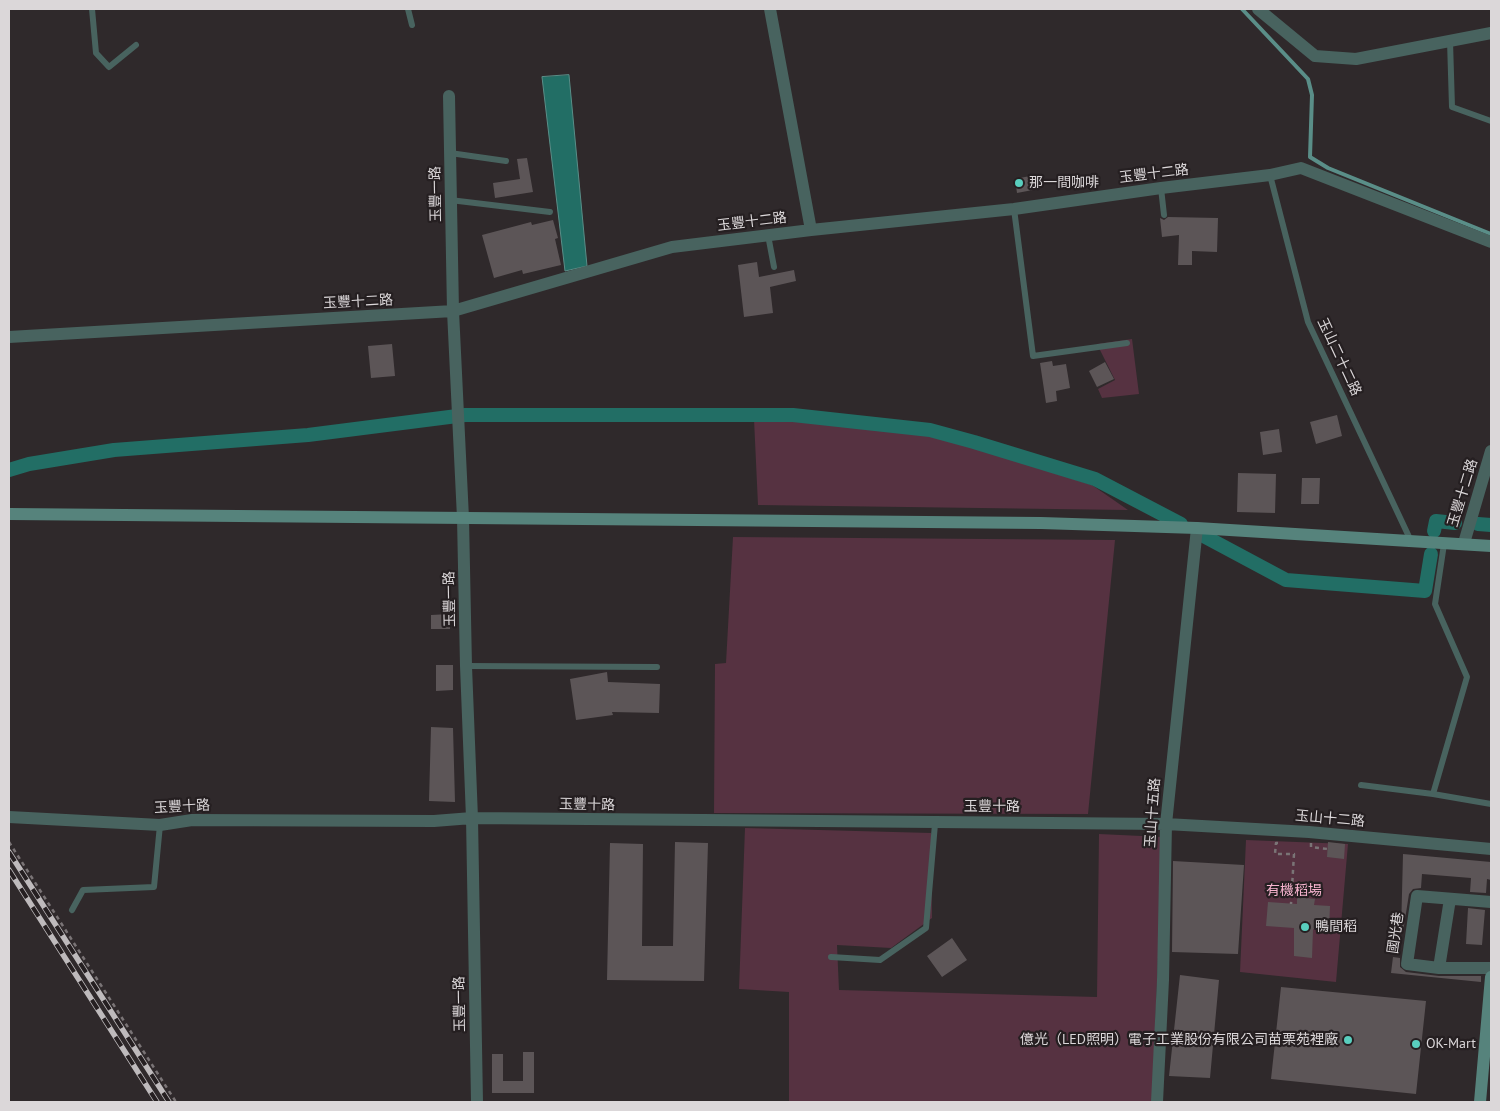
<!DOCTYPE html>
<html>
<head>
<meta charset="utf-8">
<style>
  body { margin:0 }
  #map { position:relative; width:1500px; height:1111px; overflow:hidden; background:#2f292b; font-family:"PT Sans",sans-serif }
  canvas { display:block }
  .frame { position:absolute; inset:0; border:10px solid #dbd7d9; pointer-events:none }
</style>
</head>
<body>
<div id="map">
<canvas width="1500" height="1111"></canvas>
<div class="frame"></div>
</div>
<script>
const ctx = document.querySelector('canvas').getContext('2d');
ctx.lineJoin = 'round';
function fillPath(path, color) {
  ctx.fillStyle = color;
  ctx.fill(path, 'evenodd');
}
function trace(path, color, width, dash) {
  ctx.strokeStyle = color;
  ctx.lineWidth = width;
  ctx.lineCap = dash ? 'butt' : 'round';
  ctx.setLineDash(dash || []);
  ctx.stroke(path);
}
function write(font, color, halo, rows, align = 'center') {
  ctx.font = font + ' "PT Sans","Noto Sans TC",sans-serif';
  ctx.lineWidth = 4.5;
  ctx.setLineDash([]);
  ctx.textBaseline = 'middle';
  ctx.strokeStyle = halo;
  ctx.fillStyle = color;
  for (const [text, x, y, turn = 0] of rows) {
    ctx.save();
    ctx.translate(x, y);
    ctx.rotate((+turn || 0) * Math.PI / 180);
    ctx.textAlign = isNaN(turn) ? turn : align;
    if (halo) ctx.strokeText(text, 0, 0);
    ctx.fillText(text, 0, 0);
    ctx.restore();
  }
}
const green = new Path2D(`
  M 1132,339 L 1139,394 L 1102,398 L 1098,389 L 1115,380 L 1097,344 Z
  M 754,419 L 798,421 L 941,436 L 1092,485 L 1128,510 L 758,505 Z
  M 733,537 L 1115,540 L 1088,814 L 714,813 L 715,664 L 726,663 Z
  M 745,828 L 931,833 L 932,918 L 891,948 L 837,945 L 839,990 L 1097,997 L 1099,834 L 1163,837 L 1152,1102 L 789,1102 L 789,992 L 739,989 Z
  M 1246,840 L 1348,844 L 1336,982 L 1240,972 Z`);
const water = new Path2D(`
  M 569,75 L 587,266 L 565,271 L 542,77 Z`);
const stream = new Path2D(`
  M 1242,9 L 1308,79 L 1312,95 L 1310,157 L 1328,168 L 1491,234`);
const canal = new Path2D(`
  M 9,470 L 29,464 L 114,450 L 308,435 L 465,415 L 793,415 L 930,430 L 974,442 L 1095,479 L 1181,524
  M 1478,524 L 1491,525
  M 1434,531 L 1436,521 L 1455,523
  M 1200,534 L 1286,580 L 1425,591 L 1431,554`);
const building = new Path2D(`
  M 527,158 L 533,192 L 495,198 L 493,183 L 520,179 L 517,159 Z
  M 1035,175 L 1038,189 L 1017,193 L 1015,179 Z
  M 1168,217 L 1218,218 L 1217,252 L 1192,251 L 1192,265 L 1178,265 L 1179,235 L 1162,237 L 1160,218 L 1164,220 Z
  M 553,220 L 558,238 L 555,239 L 561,265 L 523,274 L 522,270 L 494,278 L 482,235 L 531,222 L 532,225 Z
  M 757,262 L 759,277 L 794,270 L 796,281 L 770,287 L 773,313 L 744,317 L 738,265 Z
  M 392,344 L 395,376 L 371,378 L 368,346 Z
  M 1052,361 L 1053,366 L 1066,364 L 1070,388 L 1056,391 L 1057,401 L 1046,403 L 1040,363 Z
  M 1105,362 L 1114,379 L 1097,387 L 1089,371 Z
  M 1337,415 L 1342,436 L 1316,444 L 1310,422 Z
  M 1279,429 L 1282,452 L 1263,455 L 1260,432 Z
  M 1238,473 L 1276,474 L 1275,513 L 1237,512 Z
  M 1302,478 L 1320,478 L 1319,504 L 1301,504 Z
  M 450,614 L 450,629 L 431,629 L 431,615 Z
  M 436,665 L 453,665 L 453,690 L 436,691 Z
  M 607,672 L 608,682 L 660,684 L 659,713 L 612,712 L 613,715 L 576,720 L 570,679 Z
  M 431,727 L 453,728 L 455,802 L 429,801 Z
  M 675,842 L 708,843 L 704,981 L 607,980 L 610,843 L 643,844 L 642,946 L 673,946 Z
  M 1328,842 L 1345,844 L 1344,859 L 1327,857 Z
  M 1403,854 L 1491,862 L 1491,880 L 1487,879 L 1486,893 L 1470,892 L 1471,878 L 1422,874 L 1421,888 L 1413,889 L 1409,894 L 1403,932 L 1401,932 Z
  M 1173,861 L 1244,865 L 1238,954 L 1172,952 Z
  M 1297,897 L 1315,899 L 1314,905 L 1330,906 L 1329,930 L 1313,929 L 1312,958 L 1294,956 L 1294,928 L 1266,926 L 1268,902 L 1297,904 Z
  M 1468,908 L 1485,910 L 1482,945 L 1466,944 Z
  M 952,938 L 967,960 L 942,977 L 927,956 Z
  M 1393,957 L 1400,958 L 1400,967 L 1406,972 L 1439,976 L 1481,976 L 1481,982 L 1391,973 Z
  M 1180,975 L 1219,980 L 1210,1078 L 1169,1076 Z
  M 1281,987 L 1426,1001 L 1416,1094 L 1271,1079 Z
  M 523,1052 L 534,1052 L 534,1093 L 492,1093 L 492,1054 L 503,1054 L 503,1081 L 523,1081 Z`);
const path = new Path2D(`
  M 9,842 L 176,1102
  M 1278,843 L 1276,843 L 1275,854 L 1294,854 L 1291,904
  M 1311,843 L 1311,847 L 1328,849`);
const lane = new Path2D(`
  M 92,9 L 96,53 L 109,67 L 136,45
  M 408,9 L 412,25
  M 1450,41 L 1452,107 L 1491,121
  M 450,153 L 506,161
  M 1270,175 L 1308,322 L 1411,541
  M 1161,188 L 1164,215
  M 450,200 L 550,212
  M 1014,209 L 1033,356 L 1127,343
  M 768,235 L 774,267
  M 1444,544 L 1435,604 L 1467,677 L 1433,794 L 1491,804
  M 466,666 L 657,667
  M 1361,785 L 1433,794
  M 72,910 L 83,890 L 154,887 L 160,825
  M 831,957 L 880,960 L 926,928 L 935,824`);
const street = new Path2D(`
  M 770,9 L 811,230
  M 1258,9 L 1315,56 L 1356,59 L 1491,33
  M 449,96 L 453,311 L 463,518 L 466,666 L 472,818 L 477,1102
  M 9,337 L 453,311 L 672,247 L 811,230 L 1014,209 L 1161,188 L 1270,175 L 1301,168 L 1491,242
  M 1464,543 L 1491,451
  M 9,817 L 160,825 L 192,820 L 434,821 L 472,818 L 1166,824 L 1309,832 L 1491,849
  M 1491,902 L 1417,896 L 1407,964 L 1439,968 L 1491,968
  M 1439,968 L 1450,899
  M 1157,1102 L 1163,980 L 1166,824 L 1197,528`);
const secondary = new Path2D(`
  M 9,514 L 1041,523 L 1197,528 L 1491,546
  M 1480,1102 L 1491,977`);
const rail = new Path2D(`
  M 9,852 L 169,1102
  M 9,870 L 157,1102`);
const markers = [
  [1019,183,5,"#59cebe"],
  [1305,927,5,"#59cebe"],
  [1348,1040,5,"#59cebe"],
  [1416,1044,5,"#59cebe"]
];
const streetNames = [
  ["玉豐十二路",1154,174,-7],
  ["玉豐一路",436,194,-91],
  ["玉豐十二路",752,222,-7],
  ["玉豐十二路",358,302,-3],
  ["玉山二十二路",1339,357,65],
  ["玉豐十二路",1463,493,-73],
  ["玉豐一路",450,599,-91],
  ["玉豐十路",587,805,1],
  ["玉豐十路",182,807,-3],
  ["玉豐十路",992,807],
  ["玉山十五路",1153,813,-86],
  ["玉山十二路",1330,819,5],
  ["國光巷",1396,933,-82],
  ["玉豐一路",460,1004,-91]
];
const poiNames = [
  ["那一間咖啡",1029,183],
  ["鴨間稻",1315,927],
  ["億光（LED照明）電子工業股份有限公司苗栗苑裡廠",1338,1040,"right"],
  ["OK-Mart",1426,1044]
];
const parkNames = [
  ["有機稻場",1294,891]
];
fillPath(green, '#563241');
fillPath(water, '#226e65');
trace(water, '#5a8e88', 1);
trace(stream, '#5a8e88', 4);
trace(canal, '#226e65', 14);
fillPath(building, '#5c5557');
trace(path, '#7a7476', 2.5, [4, 4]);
trace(lane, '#48635f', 6);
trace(street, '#48635f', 12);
trace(secondary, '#56837c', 12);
trace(rail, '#bebabc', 5.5);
trace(rail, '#251f21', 4, [11]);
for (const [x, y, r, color] of markers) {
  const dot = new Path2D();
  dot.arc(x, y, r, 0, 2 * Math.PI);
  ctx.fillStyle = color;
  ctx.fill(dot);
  trace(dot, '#251f21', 2);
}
write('14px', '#dbd7d9', '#251f21', streetNames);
write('14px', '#dbd7d9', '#251f21', poiNames, 'left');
write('14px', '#f7b4cf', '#251f21', parkNames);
</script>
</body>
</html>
